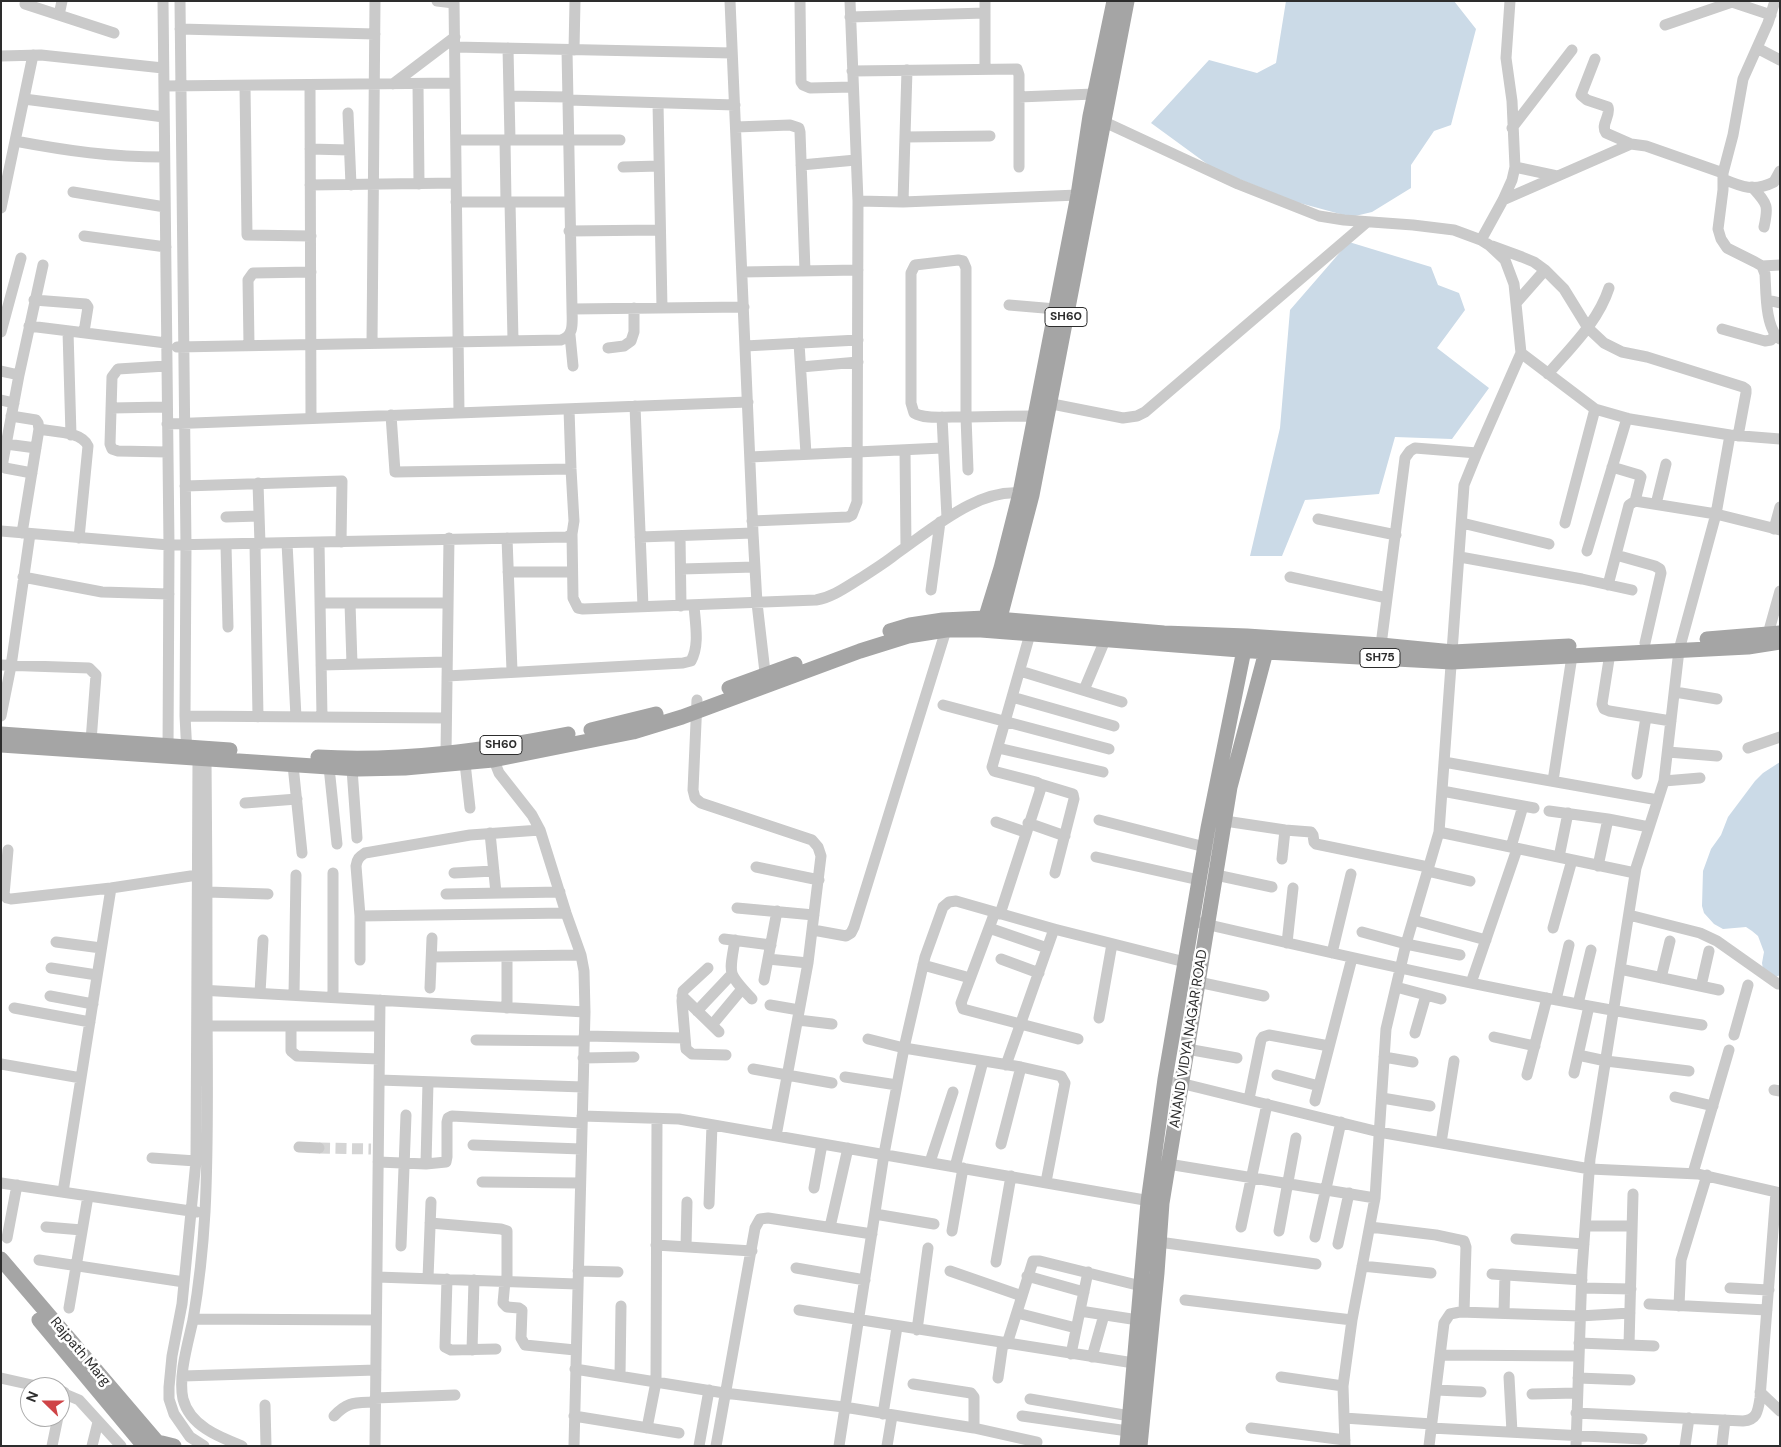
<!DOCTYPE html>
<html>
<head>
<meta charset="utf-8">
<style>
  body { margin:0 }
  #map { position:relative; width:1781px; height:1447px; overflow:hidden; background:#fff; font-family:"DM Sans",sans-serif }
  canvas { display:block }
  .frame { position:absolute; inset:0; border:2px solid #2d2d2d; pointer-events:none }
  .north { position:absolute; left:20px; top:1377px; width:50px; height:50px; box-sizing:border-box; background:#fff; border:1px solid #ababab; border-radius:50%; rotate:292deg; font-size:14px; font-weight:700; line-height:20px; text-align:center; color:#2d2d2d }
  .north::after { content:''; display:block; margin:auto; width:18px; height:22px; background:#cf4447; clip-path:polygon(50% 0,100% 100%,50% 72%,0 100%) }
</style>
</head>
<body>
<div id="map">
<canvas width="1781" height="1447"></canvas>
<div class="frame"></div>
<div class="north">N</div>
</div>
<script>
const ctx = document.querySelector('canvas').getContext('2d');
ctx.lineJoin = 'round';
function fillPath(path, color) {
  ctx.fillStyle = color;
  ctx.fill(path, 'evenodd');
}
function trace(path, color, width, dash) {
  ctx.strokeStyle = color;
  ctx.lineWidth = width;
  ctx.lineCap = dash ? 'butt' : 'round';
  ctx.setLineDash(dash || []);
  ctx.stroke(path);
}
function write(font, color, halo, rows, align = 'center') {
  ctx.font = font + ' "DM Sans",sans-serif';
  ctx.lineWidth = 5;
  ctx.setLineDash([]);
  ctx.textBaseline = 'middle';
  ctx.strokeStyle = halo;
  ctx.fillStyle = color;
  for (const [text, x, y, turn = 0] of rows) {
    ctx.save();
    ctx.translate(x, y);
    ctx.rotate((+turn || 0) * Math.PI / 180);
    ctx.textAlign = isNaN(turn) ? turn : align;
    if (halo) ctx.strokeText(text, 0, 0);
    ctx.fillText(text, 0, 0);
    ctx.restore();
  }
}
const water = new Path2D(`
  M 1286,1 L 1454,1 L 1476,29 L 1451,125 L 1434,131 L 1411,165 L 1411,188 L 1372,212 L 1351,217 L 1296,202 L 1214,169 L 1151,123 L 1209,60 L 1257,73 L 1276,63 Z
  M 1349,242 L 1431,267 L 1438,285 L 1459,293 L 1465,310 L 1437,348 L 1489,388 L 1452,439 L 1395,437 L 1379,494 L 1305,500 L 1282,556 L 1250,556 L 1280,428 L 1290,310 Z
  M 1780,762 L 1780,975 L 1776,977 L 1763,969 L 1762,963 L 1764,952 L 1758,936 L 1752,931 L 1746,927 L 1723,929 L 1714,924 L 1704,913 L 1702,906 L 1703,871 L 1711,849 L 1721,835 L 1728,817 L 1755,781 L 1763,773 Z`);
const minorTunnel = new Path2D(`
  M 319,1148 L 371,1149`);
const minor = new Path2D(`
  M 163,1 L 169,545 L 168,753
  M 180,1 L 186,545 L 185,716 L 187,754
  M 437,1 L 454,3
  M 454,1 L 459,413
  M 730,1 L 753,533 L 757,603 L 766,681
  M 800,1 L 801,82 L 803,85 L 810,88 L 853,87
  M 1729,1 L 1771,15
  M 1775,1 L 1768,23 L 1743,79 L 1733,135 L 1723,173 L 1723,190 L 1718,229 L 1721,239 L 1727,248 L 1755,262 L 1762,266 L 1765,274 C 1766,291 1765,329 1780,339
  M 25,4 L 114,33
  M 59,15 L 62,1
  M 850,17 L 985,13
  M 1665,25 L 1732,2
  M 180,29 L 375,34
  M 455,47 L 732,53
  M 508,48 L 510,140
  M 1757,48 L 1780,60
  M 574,50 L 575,1
  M 1,56 L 41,55 L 163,68
  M 1595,59 L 1581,95 L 1587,100 L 1608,107 C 1611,117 1600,124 1606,133 L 1631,144
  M 985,69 L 985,1
  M 852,71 L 1017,69 L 1019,75 L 1019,167
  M 393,84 L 455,37
  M 418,84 L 419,184
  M 310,85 L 311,418
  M 164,86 L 455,83
  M 245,86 L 247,235 L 311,236
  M 509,96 L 568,97
  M 1019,97 L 1094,94
  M 24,99 L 164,117
  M 568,100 L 735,105
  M 658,103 L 662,308
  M 348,113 L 351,185
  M 1098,119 L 1238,184 L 1319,216 L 1344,220 L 1413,225 L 1454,230 L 1481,240 L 1489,245 L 1505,260 L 1514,284 L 1521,353 L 1477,453 L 1464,485 L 1439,832 L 1406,944 L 1386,1029 L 1375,1198 L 1352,1320 L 1343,1386 L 1345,1446
  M 736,127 L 790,125 L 799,128 L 800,132 L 805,271
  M 1512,128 L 1572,50
  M 905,137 L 990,136
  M 456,140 L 620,140
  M 505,140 L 506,202
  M 15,141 C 68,151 111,157 164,157
  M 310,149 L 349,150
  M 801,165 L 856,160
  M 623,167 L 659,166
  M 1515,167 L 1557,176
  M 1723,179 C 1742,187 1754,192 1774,182 L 1780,171
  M 310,185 L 456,183
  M 1752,187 C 1767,204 1769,204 1764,227
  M 73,192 L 165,207
  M 1503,200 L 1631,144 L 1646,146 L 1723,173
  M 858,201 L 903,202 L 1078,195
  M 456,202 L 569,202
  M 510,202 L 513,340
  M 903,202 L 907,70
  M 1,208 L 33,55
  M 569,231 L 660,230
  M 84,236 L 166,247
  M 1481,240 L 1503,200 L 1512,180 L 1515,167 L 1512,101 L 1506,58 L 1510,1
  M 1492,246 L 1522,257 L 1534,262 L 1545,270 L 1564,289 L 1588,328 L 1604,343 L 1622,352 L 1647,357 L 1743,387 L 1746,389 L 1746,393 L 1738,436
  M 1762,266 L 1780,265
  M 742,272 L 858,270
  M 34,300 L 86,304 L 88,307 L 84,332
  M 1767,300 L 1780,303
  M 1516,303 L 1545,270
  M 1009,305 L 1056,309
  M 572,309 L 744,307
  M 29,326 L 166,343
  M 1722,329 L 1765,341 L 1771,340 L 1775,335
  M 68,331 L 71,435
  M 1,332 L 21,258
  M 570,335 L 573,366
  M 372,343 L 375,1
  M 799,343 L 806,454
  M 249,345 L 248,280 L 253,273 L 311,272
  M 745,346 L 858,340
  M 177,347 L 561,340 C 575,336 572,321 572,309 L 567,50
  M 608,348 L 624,346 L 631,341 L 634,332 L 634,308
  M 1521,353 L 1595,409 L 1630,419 L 1730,435 L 1780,439
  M 166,366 L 118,369 L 112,377 L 110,444 L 112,449 L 118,451 L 167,452
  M 801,367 L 858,362
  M 1,371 L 19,375
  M 1548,374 C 1571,347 1598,322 1609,288
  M 1,400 L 14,403
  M 1042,402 L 1123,418 L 1137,416 L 1145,412 L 1367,222
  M 635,406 L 643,607
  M 111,408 L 166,407
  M 391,415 L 395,472 L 571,469
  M 11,416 L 36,420 L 38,423 L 39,429 L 22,533
  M 942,417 L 947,518
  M 167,424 L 748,402
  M 39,429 C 53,432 82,431 88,446 L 79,538
  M 6,444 L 36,448
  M 905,450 L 906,547
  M 750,457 L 942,448
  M 1612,467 L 1639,475 L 1641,477 L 1635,501
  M 968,470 L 966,417 L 966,268 L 963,261 L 958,260 L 915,265 L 911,273 L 911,403 L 914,413 C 924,419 940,417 952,417 C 980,417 1008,416 1035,416 L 1041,417
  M 32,473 L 5,468 L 3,465 L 3,461 L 19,375 L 43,265
  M 258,483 L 260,544
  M 185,486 L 342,481 L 341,542
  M 1656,504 L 1666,464
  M 226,517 L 259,516
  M 1318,519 L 1396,535
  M 752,521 L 848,517 L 852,515 L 857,502 L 858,201 L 850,1
  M 1462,523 L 1549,544
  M 1565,523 L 1595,409
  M 1774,529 L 1780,507
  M 1,531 L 169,545 L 567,537 L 572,534 L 574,521 L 571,469 L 569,409
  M 572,534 L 573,598 L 578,608 L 583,609 L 816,600 C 833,597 846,587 861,578 C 873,570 885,563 896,554 C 931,530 981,485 1026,494
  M 680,536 L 681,606
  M 640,537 L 753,533
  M 507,538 L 512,671
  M 319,542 L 322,717
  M 287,543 L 296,717
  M 255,544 L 258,717
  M 226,545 L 228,627
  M 1587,551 L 1627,418
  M 1616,555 L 1655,566 L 1660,569 L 1661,573 L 1645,643
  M 1460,557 L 1582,579 L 1632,590
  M 681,569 L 755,567
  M 508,572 L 572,572
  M 23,577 L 102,592 L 169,594
  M 1290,577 L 1387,598
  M 1608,585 L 1629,505 L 1635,501 L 1716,514 L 1780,530
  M 931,590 L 940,522
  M 320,603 L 448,603
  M 350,603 L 352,664
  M 1768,634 L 1780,591
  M 1381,645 L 1405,458 L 1410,451 L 1415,448 L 1477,453
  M 1610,653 L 1602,704 L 1604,709 L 1609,711 L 1671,721
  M 1,665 L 89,668 L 96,675 L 91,741
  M 321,665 L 447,662
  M 1020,671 L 1122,702
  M 447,676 L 683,663 L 691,661 C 700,645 695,623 694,605
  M 1084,690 L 1105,640
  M 1675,692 L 1717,699
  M 1012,697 L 1114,726
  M 697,700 L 693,790 L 695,798 L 701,803 L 812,840 L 818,847 L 821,856 L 808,963 L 776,1136
  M 943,705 L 1109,749
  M 1,716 L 11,666 L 30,534
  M 185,716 L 446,718
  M 998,748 L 1103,772
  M 1748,748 L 1780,737
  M 1668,752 L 1717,756
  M 446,753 L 449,538
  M 491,753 L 499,773 L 532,815 L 540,830 L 566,913 L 581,955 L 584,971 L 585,1012 L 574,1446
  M 198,759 L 196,1161 L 182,1304 L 172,1356 L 169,1387 L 169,1399 L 174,1414 L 190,1437 L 204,1446
  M 206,759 C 207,836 207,912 207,989 C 207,1063 209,1137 205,1212 C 203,1247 199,1285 193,1320 C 188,1343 178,1376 183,1399 C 190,1426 219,1437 242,1446
  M 1444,762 L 1658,800
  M 465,763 L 470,808
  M 293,765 L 302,853
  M 329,767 L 337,844
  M 352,769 L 357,838
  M 1637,774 L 1646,717
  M 1553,781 L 1572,656
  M 1664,781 L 1700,778
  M 1040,784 L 1073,794 L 1074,799 L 1055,873
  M 1442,791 L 1534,808
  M 245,803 L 297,799
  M 1549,811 L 1608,819 L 1649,827
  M 1099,820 L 1205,847
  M 1225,821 L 1285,830 L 1311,832 L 1313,835 L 1314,842 L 1316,844 L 1428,867
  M 996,822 L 1025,832
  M 1028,823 L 1065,836
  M 1439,832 L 1635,873
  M 490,833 L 496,893
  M 1511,847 L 1523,806
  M 8,850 L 4,895 L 7,898 L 11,899 L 111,888 L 204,874
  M 1096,857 L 1199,880
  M 1559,857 L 1568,813
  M 1282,859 L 1285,830
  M 1598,866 L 1608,819
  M 756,867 L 819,880
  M 1427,871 L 1470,881
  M 333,873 L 333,997
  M 454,873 L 494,871
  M 1216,875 L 1272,887
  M 208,892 L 268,894
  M 446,894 L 560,892
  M 737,908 L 814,915
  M 995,912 L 961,1003 L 963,1009 L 1078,1039
  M 1000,914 L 1040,791 L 1040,784 L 1036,782 L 997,772 L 994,771 L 992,767 L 1030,634
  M 1629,915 L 1700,933 L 1717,941 L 1778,984
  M 360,916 L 566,913
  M 1413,920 L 1486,940
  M 1192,921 C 1361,960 1531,999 1702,1025
  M 989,928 L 1047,948
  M 1553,928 L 1572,860
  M 813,930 L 846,936 L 851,933 L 854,927 L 946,630
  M 1362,932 L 1406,944 L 1460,955
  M 724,939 L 771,945
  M 735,940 C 729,976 727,972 752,999
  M 56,942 L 101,948
  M 1287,943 L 1293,888
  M 1332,953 L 1351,874
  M 507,956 L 507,1008
  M 432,957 L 581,955
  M 768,959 L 808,963
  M 1001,959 L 1039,973
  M 360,960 L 360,916 L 356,866 C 357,859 359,857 365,853 L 470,835 L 540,830
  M 923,965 L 970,978
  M 51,968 L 97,975
  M 708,968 L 683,991 L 682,1001 L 686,1049 L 692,1054 L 726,1055
  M 1620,969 L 1719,990
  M 1661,978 L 1670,941
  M 764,980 L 777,911
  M 1198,982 L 1264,996
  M 1471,983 L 1517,849
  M 1701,986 L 1709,951
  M 1396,987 L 1441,999
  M 430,988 L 432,938
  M 200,990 L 585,1012
  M 260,993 L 263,940
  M 294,995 L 296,875
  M 50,996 L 93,1004
  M 682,996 L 719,1032
  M 1556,1000 L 1569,945
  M 1578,1004 L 1591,950
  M 770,1005 L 799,1010
  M 14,1008 L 90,1022
  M 697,1011 L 731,975
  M 1099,1018 L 1112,944
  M 798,1020 L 832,1024
  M 712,1025 L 742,989
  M 207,1026 L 379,1026
  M 291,1026 L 291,1051 L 297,1056 L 379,1059
  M 1415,1033 L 1426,995
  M 1734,1035 L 1748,985
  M 584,1036 L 685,1038
  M 1494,1037 L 1535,1046
  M 868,1039 L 904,1048 L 1021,1067 L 1061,1076 L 1065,1083 L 1046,1182
  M 476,1040 L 584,1041
  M 1187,1049 L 1237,1058
  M 1578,1055 L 1606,1061 L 1689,1071
  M 1384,1057 L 1413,1062
  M 583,1058 L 634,1057
  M 1,1064 L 81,1078
  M 1006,1065 L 1054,929
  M 753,1069 L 832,1083
  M 1574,1073 L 1589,1006
  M 1277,1075 L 1319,1086
  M 1527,1075 L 1547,998
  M 845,1077 L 897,1085
  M 379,1080 L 583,1087
  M 1176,1082 L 1379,1132 L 1590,1169 L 1698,1174 L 1780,1193
  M 1774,1090 L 1780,1091
  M 1675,1097 L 1713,1106
  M 1382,1098 L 1430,1106
  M 1249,1099 L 1261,1040 L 1263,1037 L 1269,1035 L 1329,1046
  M 1315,1101 L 1352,958
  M 582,1116 L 679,1119 L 1156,1202
  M 1441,1143 L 1454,1061
  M 1001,1144 L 1021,1067
  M 473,1145 L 581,1149
  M 299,1147 L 319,1148
  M 152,1158 L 196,1161
  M 378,1162 L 426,1164 L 446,1162 L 447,1157 L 447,1122 L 448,1118 L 452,1116 L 582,1123
  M 930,1162 L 953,1092
  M 426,1164 L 428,1082
  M 1168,1164 L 1375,1198
  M 955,1167 L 983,1061
  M 1693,1173 L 1729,1050
  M 482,1182 L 580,1183
  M 1,1183 L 197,1212
  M 814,1188 L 822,1144
  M 63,1192 L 111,888
  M 709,1204 L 712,1125
  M 875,1214 L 934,1224
  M 430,1223 L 501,1229 L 507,1231 L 507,1281
  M 1586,1226 L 1632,1226
  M 46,1227 L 82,1230
  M 830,1227 L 848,1148
  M 1241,1227 L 1267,1104
  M 1370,1227 L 1436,1235 L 1464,1241 L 1466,1247 L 1464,1312
  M 952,1231 L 963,1168
  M 1279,1231 L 1296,1138
  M 1315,1237 L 1341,1122
  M 7,1238 L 17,1185
  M 1516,1239 L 1584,1244
  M 1159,1242 L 1316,1264
  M 1338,1244 L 1349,1193
  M 656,1245 L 752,1251
  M 401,1246 L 406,1115
  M 686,1247 L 687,1202
  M 39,1260 L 184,1282
  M 996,1262 L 1011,1176
  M 1362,1266 L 1431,1273
  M 796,1268 L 865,1280
  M 578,1271 L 618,1272
  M 950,1271 L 1022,1296
  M 1492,1274 L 1582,1280
  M 1027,1276 L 1084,1292
  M 377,1277 L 577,1284
  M 428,1278 L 431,1202
  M 447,1279 L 445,1347 L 451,1350 L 496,1349
  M 505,1281 L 503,1303 L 507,1307 L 519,1308 L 522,1310 L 521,1338 L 525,1345 L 575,1350
  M 1582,1288 L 1631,1289
  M 1730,1288 L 1769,1290
  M 1185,1300 L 1352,1320
  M 1649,1304 L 1767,1310
  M 1679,1306 L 1681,1260 L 1707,1175
  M 69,1308 L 88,1196
  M 799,1310 L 1140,1364
  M 1080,1311 L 1138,1320
  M 1017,1313 L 1076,1328
  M 1504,1313 L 1505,1275
  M 193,1319 L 376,1320
  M 917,1330 L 928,1248
  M 1579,1343 L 1654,1346
  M 1007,1344 L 1033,1261 L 1040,1261 L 1141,1286
  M 1629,1345 L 1633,1194
  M 472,1350 L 474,1280
  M 1071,1354 L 1088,1272
  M 1440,1355 L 1579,1356
  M 1092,1357 L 1104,1315
  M 575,1369 L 724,1393 L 844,1407 L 974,1428 L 1037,1442
  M 183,1376 L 376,1370
  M 620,1376 L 621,1306
  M 1281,1377 L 1343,1386
  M 1509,1377 L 1512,1432
  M 1,1378 L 41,1387
  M 998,1378 L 1003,1343
  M 1578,1378 L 1630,1380
  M 913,1384 L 971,1393 L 974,1397 L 974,1428
  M 1436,1390 L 1481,1392
  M 60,1392 L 79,1400 L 121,1446
  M 1760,1392 L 1780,1411
  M 1532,1394 L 1577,1393
  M 375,1398 L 455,1395
  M 1030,1399 L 1130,1416
  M 265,1405 L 266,1446
  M 60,1409 L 64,1392
  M 1576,1413 L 1743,1421 C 1757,1420 1758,1411 1760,1398 L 1776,1192
  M 883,1414 L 897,1327
  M 334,1416 C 348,1401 355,1403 375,1402
  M 574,1416 L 679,1433
  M 1022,1416 L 1128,1431
  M 1344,1418 L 1432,1424
  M 647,1428 L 656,1382 L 657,1119
  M 1251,1428 L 1345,1440
  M 1431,1428 L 1642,1439
  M 52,1446 L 58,1417
  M 92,1446 L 98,1422
  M 375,1446 L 380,1000
  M 699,1446 L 709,1390
  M 716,1446 L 755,1228 L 760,1219 L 768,1218 L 872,1234
  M 839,1446 L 884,1154 L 904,1048 L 925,957 L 943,907 L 949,902 L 956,901 L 1054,929 L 1185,962
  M 887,1446 L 892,1416
  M 1429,1446 L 1444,1323 L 1450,1314 L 1460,1312 L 1580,1316 L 1630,1313
  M 1576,1446 L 1582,1270 L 1590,1159 L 1636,868 L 1664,781 L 1679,650 L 1716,514 L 1730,435
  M 1685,1446 L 1689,1418
  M 1722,1446 L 1725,1420`);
const major = new Path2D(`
  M 983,626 L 1001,568 L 1020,493 L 1078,195 L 1090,116 L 1114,1
  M 997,629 L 1032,495 L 1127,1
  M 890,631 L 910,625 L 943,620 L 985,618 L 1164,633 L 1247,636 L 1381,645 L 1453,652 L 1569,646
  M 1707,639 L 1780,633
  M 729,688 L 795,664
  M 591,730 L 656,714
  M 1,734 L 230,750
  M 1,745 L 358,769 L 405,768 L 493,760 L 633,732 L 682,717 L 860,651 L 908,636 L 946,630 L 981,630 L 1266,652 L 1452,662 L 1748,647 L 1780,642
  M 318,757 C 402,762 486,750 568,734
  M 1,1259 L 159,1444
  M 39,1320 L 144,1446
  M 155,1446 L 162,1443 L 174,1446
  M 1127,1446 L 1148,1202 L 1165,1079 L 1208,828 L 1246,640
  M 1140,1446 L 1157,1273 L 1162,1203 L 1230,787 L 1268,644`);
const shields = [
  [1066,317,42],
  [1380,658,40],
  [501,745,42]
];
const shieldNames = [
  ["SH60",1066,317],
  ["SH75",1380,658],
  ["SH60",501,745]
];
const streetNames = [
  ["ANAND VIDYA NAGAR ROAD",1189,1039,-81],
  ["Rajpath Marg",80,1352,50]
];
fillPath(water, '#cbdae7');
trace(minorTunnel, '#d5d5d5', 11, [11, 5.5]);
trace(minor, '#cacaca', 11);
trace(major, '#a5a5a5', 15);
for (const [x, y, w] of shields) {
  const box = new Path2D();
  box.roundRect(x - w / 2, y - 9.5, w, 19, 4);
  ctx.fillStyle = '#fff';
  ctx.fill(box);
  trace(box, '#2d2d2d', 1);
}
write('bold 12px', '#2d2d2d', null, shieldNames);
write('14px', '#2d2d2d', '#fff', streetNames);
</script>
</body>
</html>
